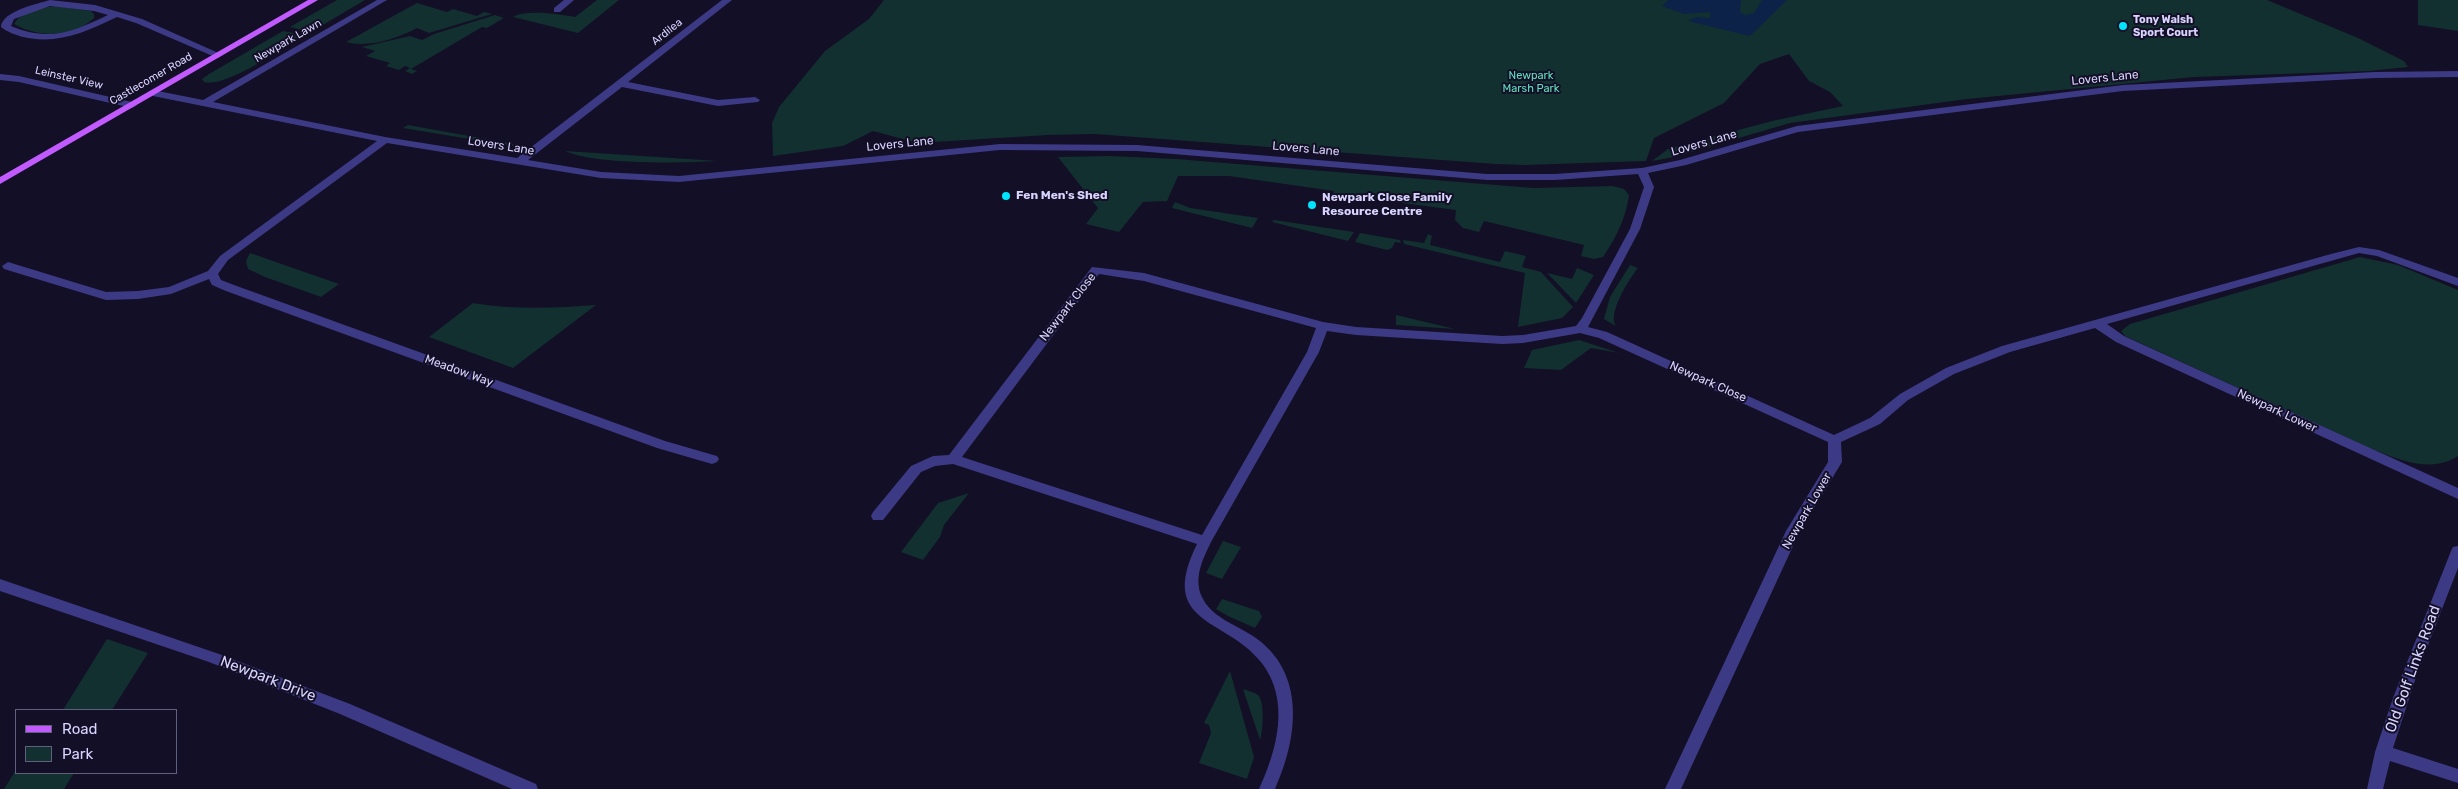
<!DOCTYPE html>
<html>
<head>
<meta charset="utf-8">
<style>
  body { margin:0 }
  #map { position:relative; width:2458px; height:789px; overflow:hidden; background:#130f26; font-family:Rubik,sans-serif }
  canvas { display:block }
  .legend { position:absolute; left:15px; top:709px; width:162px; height:65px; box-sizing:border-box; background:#130f26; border:1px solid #625e7d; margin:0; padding:6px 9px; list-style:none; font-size:15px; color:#d9d4ff }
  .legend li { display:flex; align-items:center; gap:10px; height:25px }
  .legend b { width:25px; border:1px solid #625e7d }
</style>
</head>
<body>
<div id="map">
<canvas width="2458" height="789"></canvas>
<ul class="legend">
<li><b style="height:6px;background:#c25bff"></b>Road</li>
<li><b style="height:14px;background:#12302f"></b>Park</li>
</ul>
</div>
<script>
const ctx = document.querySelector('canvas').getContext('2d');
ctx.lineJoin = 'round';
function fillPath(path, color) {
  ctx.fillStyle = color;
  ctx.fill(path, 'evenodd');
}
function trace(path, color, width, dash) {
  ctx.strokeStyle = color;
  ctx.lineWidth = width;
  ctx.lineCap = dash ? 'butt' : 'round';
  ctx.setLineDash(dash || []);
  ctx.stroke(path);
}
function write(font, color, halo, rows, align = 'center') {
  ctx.font = font + ' Rubik,sans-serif';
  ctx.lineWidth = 4;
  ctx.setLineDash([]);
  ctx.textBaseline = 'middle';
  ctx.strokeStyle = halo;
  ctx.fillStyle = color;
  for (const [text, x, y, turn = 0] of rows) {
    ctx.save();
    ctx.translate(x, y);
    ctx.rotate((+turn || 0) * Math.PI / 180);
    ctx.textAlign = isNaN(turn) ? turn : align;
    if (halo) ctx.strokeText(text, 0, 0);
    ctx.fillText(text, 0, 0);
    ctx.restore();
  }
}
const green = new Path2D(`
  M 337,0 L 365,0 L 311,32 L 290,27 Z
  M 597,0 L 619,0 L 578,33 L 513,17 C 525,9 560,14 575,17 Z
  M 884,0 L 2267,0 L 2358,38 L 2404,61 L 2408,67 L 2368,71 L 2194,77 L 1967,99 L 1790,123 L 1674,157 L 1652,161 L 1668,149 L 1772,121 L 1843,106 L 1830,92 L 1809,81 L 1789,54 L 1760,64 L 1724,103 L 1654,138 L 1646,161 L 1526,165 L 1495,164 L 1095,134 L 1048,135 L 918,143 L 873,131 L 843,146 L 773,156 L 772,123 L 779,107 L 825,51 L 869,19 Z
  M 2418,0 L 2458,0 L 2458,31 L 2418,25 Z
  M 417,3 L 447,12 L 453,9 L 477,16 L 484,12 L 492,14 L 429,33 L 417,28 C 397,39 367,48 346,42 Z
  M 55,6 L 91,11 L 94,14 L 94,18 C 74,38 38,38 14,24 C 21,11 42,8 55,6 Z
  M 495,15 L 504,18 L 487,28 L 482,27 L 411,69 L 417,71 L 412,74 L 405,71 L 410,68 L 405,66 L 399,70 L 386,66 L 390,63 L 366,56 L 375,51 L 362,47 L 410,36 L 422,40 L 434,34 Z
  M 283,31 L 305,35 C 285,47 224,89 204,82 L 202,79 L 209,74 Z
  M 408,125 L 514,144 L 512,146 L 403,128 Z
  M 565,151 L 718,161 C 682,163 595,165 565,151 Z
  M 1110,156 L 1176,159 L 1533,188 L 1613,186 L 1624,189 L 1629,195 C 1626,218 1616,238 1603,257 L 1594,259 L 1581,256 L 1584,245 L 1484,221 L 1479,232 L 1463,228 L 1455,220 L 1456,210 L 1333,194 L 1334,191 L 1229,176 L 1178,176 L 1167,201 L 1143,202 L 1119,232 L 1086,224 L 1098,208 L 1058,157 Z
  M 1175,202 L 1190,208 L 1258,218 L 1252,228 L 1172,208 Z
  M 1274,220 L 1354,232 L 1348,241 L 1272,222 Z
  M 1360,233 L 1400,240 L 1401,243 L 1395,242 L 1392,248 L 1387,250 L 1355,242 Z
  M 1428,234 L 1432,236 L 1430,245 L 1500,262 L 1505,251 L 1526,256 L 1522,267 L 1541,272 L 1573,307 L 1562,318 L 1518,327 L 1525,273 L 1404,244 L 1403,240 L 1424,243 Z
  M 250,253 L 339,284 L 321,297 L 265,277 L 248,269 L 246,261 Z
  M 2360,257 L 2398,265 L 2458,290 L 2458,456 C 2428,475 2395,458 2365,446 L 2125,336 L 2121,331 L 2130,324 Z
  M 1630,265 L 1638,268 C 1629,279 1607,314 1616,326 L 1604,319 L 1610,297 Z
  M 1577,268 L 1594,275 L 1576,303 L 1547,273 L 1572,279 Z
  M 473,303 C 514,310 555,308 596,305 L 513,368 L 429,337 Z
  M 1396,315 L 1455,329 L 1396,325 Z
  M 1579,340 L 1619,353 L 1591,348 L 1561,370 L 1524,368 L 1532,350 Z
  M 969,493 L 944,525 L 940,537 L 923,560 L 901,552 L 938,503 Z
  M 1223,541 L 1241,547 L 1222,579 L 1206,573 Z
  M 1222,599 L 1259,611 L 1262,617 L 1255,628 L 1228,616 L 1216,609 Z
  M 107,639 L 148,653 L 112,710 L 63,710 Z
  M 1230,671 L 1254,757 L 1247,779 L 1199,763 L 1211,733 L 1209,725 L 1204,723 Z
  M 1243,689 C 1248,691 1254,692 1258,695 C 1265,702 1263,731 1260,740 Z
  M 16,770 L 16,773 L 74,773 L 64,789 L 4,789 Z`);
const water = new Path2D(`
  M 1668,0 L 1741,0 L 1740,12 L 1746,15 L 1754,13 L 1762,0 L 1787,0 L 1750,36 L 1688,21 L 1696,17 L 1710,18 L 1710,12 L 1684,14 L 1662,6 Z`);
const minor = new Path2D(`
  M 50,0 L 95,5 L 142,19 L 223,55 L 218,58 L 215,57 L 136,23 L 117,17 C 86,32 57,45 23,37 C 16,35 7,32 1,27 C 2,11 37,4 50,0 ZM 50,6 L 94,11 L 108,15 C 73,32 49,42 11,26 L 14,19 Z
  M 377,0 L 387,0 L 213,102 L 385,137 L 517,158 L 722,0 L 732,0 L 628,82 L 718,100 L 755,97 L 760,100 L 758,102 L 718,106 L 622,87 L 528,160 L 601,172 L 679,176 L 1000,144 L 1137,145 L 1487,174 L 1555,174 L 1642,168 L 1680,160 L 1797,126 L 2123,85 L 2375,72 L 2458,71 L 2458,77 L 2375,78 L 2123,91 L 1798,132 L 1686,165 L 1648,173 L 1654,187 L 1640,229 L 1588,327 L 1607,332 L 1834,435 L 1870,418 L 1900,394 L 1946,368 L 2002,346 L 2331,254 L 2359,247 L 2379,250 L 2458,278 L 2458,286 L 2377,256 L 2359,253 L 2107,324 L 2124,336 L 2458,488 L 2458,499 L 2116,342 L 2095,328 L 2010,352 L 1954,374 L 1908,400 L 1880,424 L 1841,442 L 1842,462 L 1799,533 L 1681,789 L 1665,789 L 1786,531 L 1828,462 L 1828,442 L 1599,338 L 1580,333 L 1523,343 L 1502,344 L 1356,335 L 1327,331 L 1319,352 L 1211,542 C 1203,559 1193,578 1202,597 C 1211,617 1236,625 1253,636 C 1307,672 1298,738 1275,789 L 1259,789 C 1277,750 1291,700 1261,662 C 1225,617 1157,625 1197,544 L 953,464 L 935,466 L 921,472 L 883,520 L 873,520 L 871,516 L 873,512 L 911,466 L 933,456 L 949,455 L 1092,267 L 1144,273 L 1323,322 L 1356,327 L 1502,336 L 1523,335 L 1576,326 L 1582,318 L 1630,229 L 1644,187 L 1638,174 L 1555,180 L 1487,180 L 1137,151 L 1000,150 L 679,182 L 601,178 L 387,143 L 228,260 L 218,274 L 221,280 L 234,285 L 665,441 L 717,456 L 719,459 L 717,462 L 712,464 L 657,448 L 226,291 L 212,285 L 209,279 L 171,294 L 138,299 L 106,300 L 4,269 L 2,266 L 8,262 L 106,292 L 138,291 L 169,287 L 208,271 L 220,256 L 377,141 L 153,96 L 148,93 L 153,90 L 203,100 ZM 1099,274 L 1144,281 L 1316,328 L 1307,352 L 1202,535 L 962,457 Z
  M 564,0 L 574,0 L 560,12 L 554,12 L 554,8 Z
  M 0,74 L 19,76 L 132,102 L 137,105 L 132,108 L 19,82 L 0,80 Z
  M 2458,546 L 2458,568 L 2419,668 L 2393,748 L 2458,769 L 2458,783 L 2390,761 L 2383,789 L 2367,789 L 2375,752 L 2393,698 L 2451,551 L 2453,547 Z
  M 0,579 L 219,654 L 350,704 L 536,784 L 538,789 L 512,789 L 340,714 L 209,662 L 0,591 Z`);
const major = new Path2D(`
  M 308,0 L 318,0 L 0,184 L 0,177 Z`);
const markers = [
  [2123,26,5,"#00e5ff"],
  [1006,196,5,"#00e5ff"],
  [1312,205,5,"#00e5ff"]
];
const farPoinames = [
  ["Tony Walsh",2133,20],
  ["Sport Court",2133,33]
];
const farStreetnames = [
  ["Ardilea",667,32,-38],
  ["Newpark Lawn",288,41,-30],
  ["Leinster View",69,78,13],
  ["Castlecomer Road",151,79,-30]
];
const farParknames = [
  ["Newpark",1531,76],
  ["Marsh Park",1531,89]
];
const streetNames = [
  ["Lovers Lane",2105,78,-6],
  ["Lovers Lane",1704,143,-16],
  ["Lovers Lane",900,144,-6],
  ["Lovers Lane",501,146,9],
  ["Lovers Lane",1306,149,5],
  ["Newpark Close",1068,307,-52],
  ["Meadow Way",459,371,20],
  ["Newpark Close",1708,382,24],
  ["Newpark Lower",2277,411,25],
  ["Newpark Lower",1807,511,-60]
];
const poiNames = [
  ["Fen Men's Shed",1016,196],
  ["Newpark Close Family",1322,198],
  ["Resource Centre",1322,212]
];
const nearStreetnames = [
  ["Old Golf Links Road",2413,669,-70],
  ["Newpark Drive",268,679,21]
];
fillPath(green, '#12302f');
fillPath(water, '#0c2248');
fillPath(minor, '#3d3a85');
fillPath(major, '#c25bff');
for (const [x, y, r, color] of markers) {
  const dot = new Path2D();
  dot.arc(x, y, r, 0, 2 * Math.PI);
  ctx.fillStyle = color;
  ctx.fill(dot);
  trace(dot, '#130f26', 2);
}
write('bold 11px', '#d9d4ff', '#130f26', farPoinames, 'left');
write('11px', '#d9d4ff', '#130f26', farStreetnames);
write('11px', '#5fe0c0', '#130f26', farParknames);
write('12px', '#d9d4ff', '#130f26', streetNames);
write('bold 12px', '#d9d4ff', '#130f26', poiNames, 'left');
write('15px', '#d9d4ff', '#130f26', nearStreetnames);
</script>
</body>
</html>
